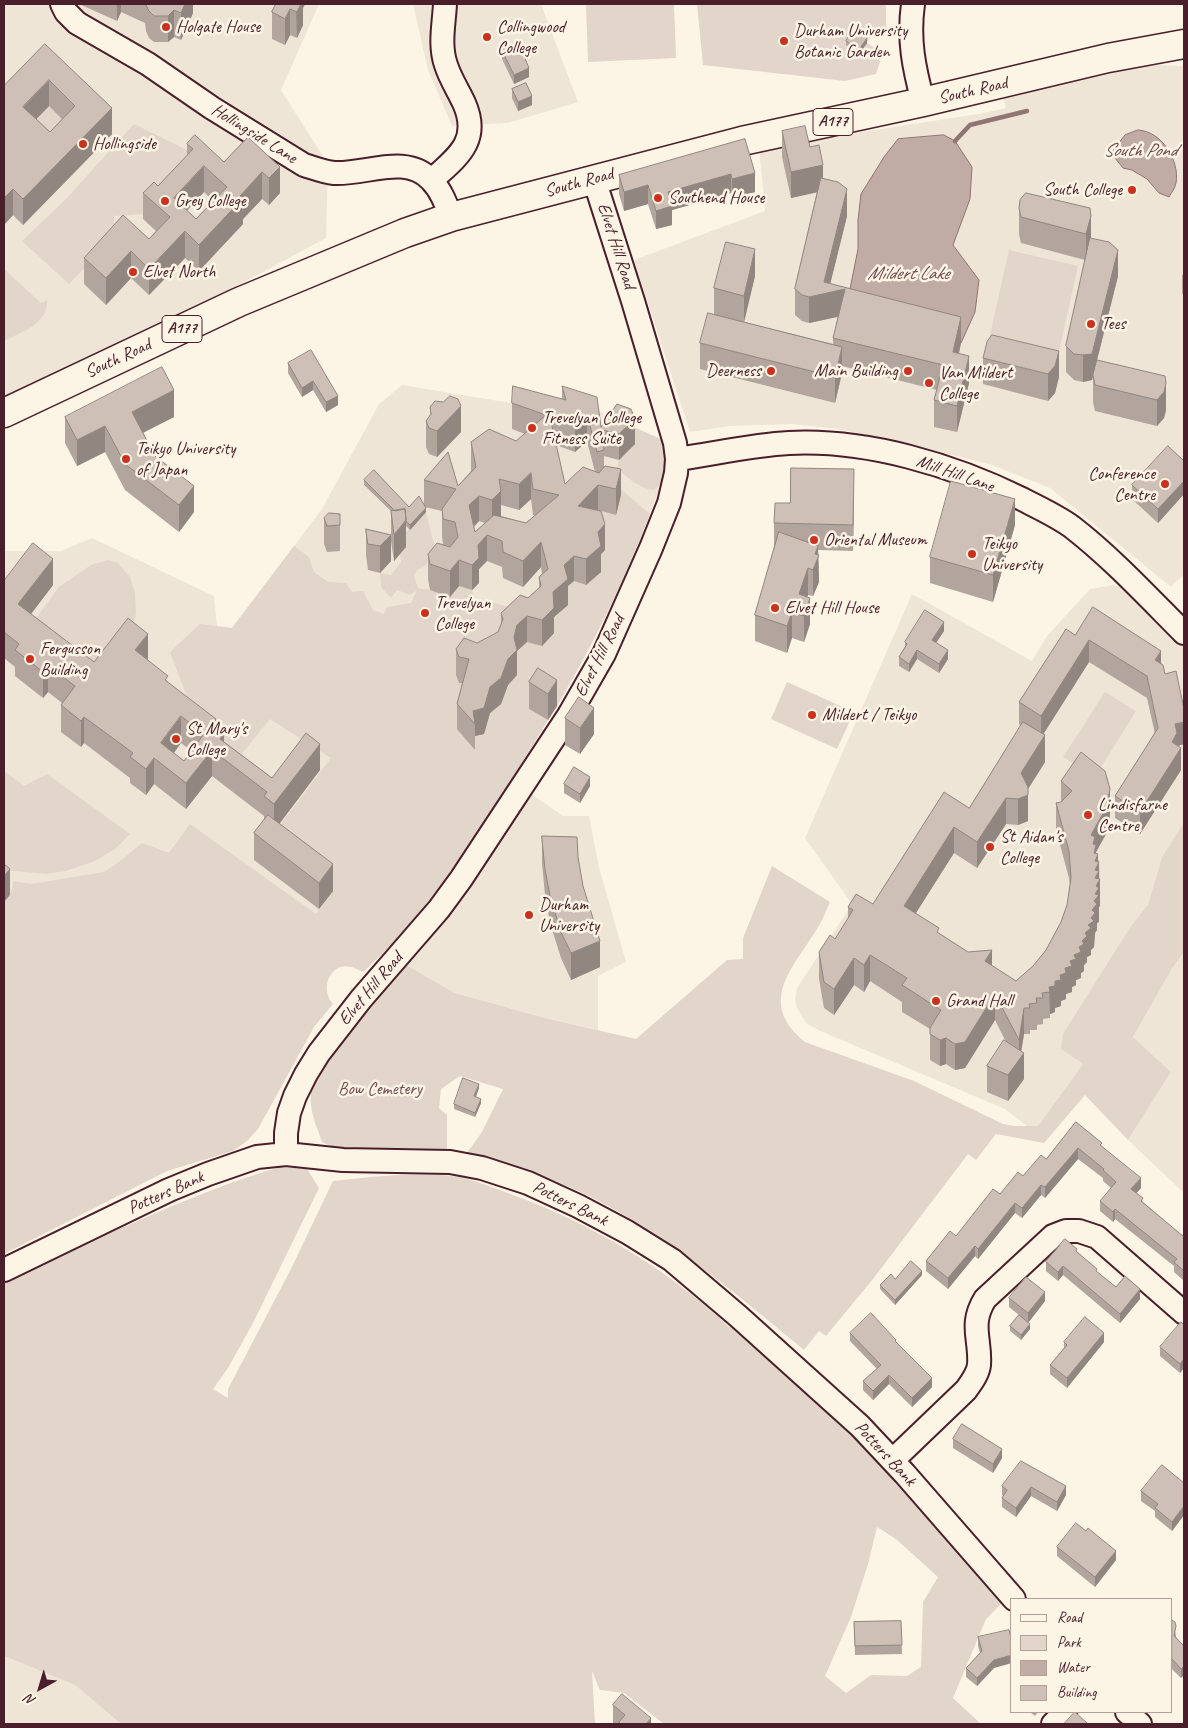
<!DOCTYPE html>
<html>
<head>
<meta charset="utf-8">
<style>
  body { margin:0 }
  #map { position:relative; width:1188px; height:1728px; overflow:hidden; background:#fcf5e5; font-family:Caveat,sans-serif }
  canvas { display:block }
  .frame { position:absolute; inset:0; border:5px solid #4a1f2b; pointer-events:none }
  .legend { position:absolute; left:1010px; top:1598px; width:162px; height:115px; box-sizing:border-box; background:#fcf5e5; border:1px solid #b59f9b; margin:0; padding:6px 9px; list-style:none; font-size:15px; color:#4a1f2b }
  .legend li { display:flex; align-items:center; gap:10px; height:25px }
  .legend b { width:25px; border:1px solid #b59f9b }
  .north { position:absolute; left:15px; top:1663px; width:50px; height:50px; -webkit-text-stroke:4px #fcf5e5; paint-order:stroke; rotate:219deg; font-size:14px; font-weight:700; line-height:20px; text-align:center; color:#4a1f2b }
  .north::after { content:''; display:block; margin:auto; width:18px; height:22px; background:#4a1f2b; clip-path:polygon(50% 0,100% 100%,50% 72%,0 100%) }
</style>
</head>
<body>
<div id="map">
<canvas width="1188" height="1728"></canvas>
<div class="frame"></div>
<ul class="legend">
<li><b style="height:6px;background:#fcf5e5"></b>Road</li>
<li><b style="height:14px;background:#e2d5ca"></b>Park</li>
<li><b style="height:14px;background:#c0aca5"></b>Water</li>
<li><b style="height:14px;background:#cfc0b7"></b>Building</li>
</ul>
<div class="north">N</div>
</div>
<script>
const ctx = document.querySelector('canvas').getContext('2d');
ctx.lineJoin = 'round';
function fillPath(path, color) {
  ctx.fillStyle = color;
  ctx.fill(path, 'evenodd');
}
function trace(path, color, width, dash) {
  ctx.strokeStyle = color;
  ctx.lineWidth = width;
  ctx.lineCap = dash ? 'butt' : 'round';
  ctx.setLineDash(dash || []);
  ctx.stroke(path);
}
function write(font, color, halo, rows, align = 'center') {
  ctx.font = font + ' Caveat,sans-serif';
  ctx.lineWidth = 5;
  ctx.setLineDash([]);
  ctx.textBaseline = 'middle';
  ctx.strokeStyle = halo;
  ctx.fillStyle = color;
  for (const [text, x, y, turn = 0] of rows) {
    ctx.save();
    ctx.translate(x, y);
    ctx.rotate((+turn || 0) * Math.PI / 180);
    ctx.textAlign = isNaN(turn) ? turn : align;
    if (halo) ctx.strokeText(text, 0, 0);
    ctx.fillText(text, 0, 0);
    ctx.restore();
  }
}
const built = new Path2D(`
  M 4,4 L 319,4 L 281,90 L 328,164 L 326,238 L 222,294 L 4,397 Z
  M 413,4 L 541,4 L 578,102 L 508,123 L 452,126 L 428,70 Z
  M 1153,65 L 1184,66 L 1184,574 L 1171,587 L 1050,488 L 992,465 L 908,444 L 838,429 L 792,424 L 730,426 L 690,432 L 634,260 L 765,211 L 759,148 L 984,113 L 1006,108 L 1002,93 L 1118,69 Z
  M 402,385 L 547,409 L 601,412 L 634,427 L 666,467 L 661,484 L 641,538 L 615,598 L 587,653 L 557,706 L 478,831 L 441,883 L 403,933 L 363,972 L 352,967 L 342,966 L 335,970 L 327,981 L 326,991 L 328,998 L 333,1004 L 4,953 L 4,551 L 61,551 L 92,538 L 214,596 L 219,645 L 322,509 L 379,404 Z
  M 1113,585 L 1124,588 L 1184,646 L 1184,822 L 1162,857 L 1130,969 L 1083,1064 L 1038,1126 L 1027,1126 L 1005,1109 L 818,1030 L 806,1023 L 797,1008 L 795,1000 L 797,988 L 852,904 L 805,838 L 912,594 L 1032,661 L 1047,636 L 1090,589 Z
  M 530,793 L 563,816 L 589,816 L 599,867 L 626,962 L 598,976 L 598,1030 L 545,1018 L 455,993 L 406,965 L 482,867 Z
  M 1184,952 L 1184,1193 L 1128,1140 L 1171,1072 L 1133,1037 L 1173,967 Z
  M 4,1656 L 75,1685 L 121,1724 L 4,1724 Z`);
const green = new Path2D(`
  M 586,4 L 674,4 L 676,58 L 588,62 Z
  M 697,4 L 886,4 L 886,35 L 879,38 L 870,37 L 867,43 L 876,49 L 883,52 L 876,74 L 845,81 L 703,65 Z
  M 49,106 L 75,132 L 23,133 Z
  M 134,124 L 197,155 L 143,214 L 114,216 L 114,237 L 69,284 L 22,241 L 66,199 Z
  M 1009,250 L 1078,266 L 1055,369 L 986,353 Z
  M 4,269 L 41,303 L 47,300 C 49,324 21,332 4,341 Z
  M 634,427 L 663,440 C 667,457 670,478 654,490 C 638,488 629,479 617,468 L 619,460 L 635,444 Z
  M 610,480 L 650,514 C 624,581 593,644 557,706 L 538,695 L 529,709 L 548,720 C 504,793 458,867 404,932 C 391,946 376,959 363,972 C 360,970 356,968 352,967 C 330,961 319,988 333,1004 L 314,1027 L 258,1129 L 247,1141 L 233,1151 L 167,1171 L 4,1254 L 4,902 L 10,895 L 14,881 L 31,884 L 104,872 L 119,862 L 142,843 L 169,853 L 190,824 L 316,914 L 333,891 L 268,841 L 331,758 L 270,719 L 240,756 L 192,710 L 170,652 L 200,624 L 232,628 L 294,546 L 309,557 L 314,572 L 328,582 L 346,583 L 352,592 L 363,591 L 373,610 L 384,614 L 387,607 L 411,603 L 417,590 L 410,595 L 397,590 L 391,598 L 381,587 L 380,573 L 391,575 L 401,562 L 400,554 L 406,547 L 400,536 L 409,530 L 426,512 L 436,553 L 424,567 L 417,570 L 414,576 L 418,588 L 430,590 L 450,596 L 459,586 L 472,590 L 474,605 L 486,610 L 492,602 L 513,608 L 469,685 L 473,737 L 484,734 L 490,713 L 501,704 L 508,685 L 517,675 L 514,662 L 517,651 L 568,605 L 564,591 L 574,581 L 586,585 L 587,522 L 598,510 L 616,515 Z
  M 108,560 L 118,563 L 130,577 L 135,593 L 136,613 L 131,634 L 92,684 L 26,632 L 59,587 L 91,565 Z
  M 787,682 L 854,712 L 837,749 L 771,719 Z
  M 1105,692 L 1136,711 L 1095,777 L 1063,757 Z
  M 4,771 L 24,786 L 47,774 L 130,834 L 115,849 L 95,861 L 66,871 L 46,874 L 4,870 Z
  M 1184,822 L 1184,952 L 1173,967 L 1133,1037 L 1171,1072 L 1128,1140 L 1085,1095 L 1044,1143 L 996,1134 L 976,1160 L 968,1154 L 873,1279 L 826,1336 L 819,1331 L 804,1350 C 735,1293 666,1234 585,1194 C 547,1176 507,1164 467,1153 L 482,1132 L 503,1089 L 460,1076 L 441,1089 L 439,1108 L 447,1115 L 447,1151 L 391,1149 L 341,1151 L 322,1142 C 317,1127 309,1111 311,1094 C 315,1063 383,991 406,965 L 455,993 L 545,1018 L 636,1039 L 727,960 L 743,959 L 743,938 L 772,866 L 830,902 C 827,908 825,914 822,920 C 800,962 752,999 805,1042 L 914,1081 L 1003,1124 L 1015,1126 L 1038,1126 L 1083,1064 L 1061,1049 L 1063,1034 L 1131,926 L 1148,905 L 1162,857 Z
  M 280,1167 L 307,1169 L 319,1188 L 253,1323 L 228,1368 L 213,1389 L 228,1398 L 228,1389 L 291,1269 L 333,1181 C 372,1177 412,1172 451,1176 C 472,1178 493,1188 513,1195 C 594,1225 666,1268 729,1327 L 738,1316 L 1010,1595 L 986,1619 L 953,1698 L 981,1724 L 664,1724 L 624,1693 L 600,1690 L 592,1671 L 595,1724 L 121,1724 L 75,1685 L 4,1656 L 4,1280 C 43,1259 85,1243 126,1226 C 177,1204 227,1182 280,1167 ZM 877,1527 L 896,1539 L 938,1577 L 923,1602 L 921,1667 L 907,1676 L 871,1675 L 846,1693 L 825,1676 L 851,1617 L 868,1564 Z`);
const water = new Path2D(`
  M 1138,130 C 1162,131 1180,161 1176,183 C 1175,189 1171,193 1169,197 L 1159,193 L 1147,179 L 1132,170 L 1123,168 L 1111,153 L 1125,135 Z
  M 944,135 L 955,141 L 972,167 L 970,199 L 953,245 L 979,280 L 975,312 L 961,343 L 845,314 L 858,249 L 858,220 L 861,194 L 884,157 L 898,139 Z`);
const stream = new Path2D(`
  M 955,141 L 970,125 L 1027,111`);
const minor = new Path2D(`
  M 62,4 L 66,12 L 77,23 L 148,64 L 212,108 L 304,165 C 314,168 324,172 334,173 C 366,175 406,153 431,180 C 441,190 446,204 451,217
  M 913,4 C 908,40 914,68 923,102
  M 432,180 C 457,157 481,141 464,103 C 458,90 450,78 446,65 C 439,45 444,24 445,4
  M 677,459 C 714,454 751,445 789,443 C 867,439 953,465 1022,499 C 1039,508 1057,516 1072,527 C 1112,558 1148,597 1184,633
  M 286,1154 L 286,1133 L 289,1113 L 295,1096 L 306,1074 L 319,1053 L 361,999 L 439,909 L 461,879 L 569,715 L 604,654 L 651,548 L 669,503 L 676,473 L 677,459 L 675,443 L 633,301 L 594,179
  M 4,1270 L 169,1190 L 208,1174 L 257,1157 L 286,1154 L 343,1160 L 450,1162 L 482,1168 L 528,1183 L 578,1206 L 627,1232 L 672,1260 L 738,1316 L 860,1426 L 905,1474 L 1014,1599
  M 893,1460 L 966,1390 C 971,1383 978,1374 979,1365 C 981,1339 969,1325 985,1299 L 1053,1236 L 1066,1231 L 1079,1231 L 1097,1237 L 1184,1313
  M 1127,1712 L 1140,1724
  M 1053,1724 L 1065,1712`);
const major = new Path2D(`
  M 4,413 L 239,302 L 405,233 L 451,217 L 742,141 L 923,102 L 1108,58 L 1184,44`);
const wall = new Path2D(`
  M 79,4 L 193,4 L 193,13 L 181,40 L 174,37 L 168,42 L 154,42 L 149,38 L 146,31 L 145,23 L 121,12 L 117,21 Z
  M 276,4 L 305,4 L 303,8 L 303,25 L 297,38 L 290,35 L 285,45 L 272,39 L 272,12 Z
  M 846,41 L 867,43 L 859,54 L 846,45 Z
  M 45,44 L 112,134 L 23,225 L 13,215 L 4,225 L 4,86 ZM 49,106 L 62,119 L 50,132 L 36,119 Z
  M 502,50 L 529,77 L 514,84 L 502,59 Z
  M 512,89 L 532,105 L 518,111 L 512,98 Z
  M 782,131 L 810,147 L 823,179 L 847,216 L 830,284 L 961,343 L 959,354 L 969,383 L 957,432 L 934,427 L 934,400 L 937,390 L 842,366 L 842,373 L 835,403 L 700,369 L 700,343 L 714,314 L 714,288 L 755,276 L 744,322 L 833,344 L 833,338 L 838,317 L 809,323 L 802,321 L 795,315 L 795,289 L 817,192 L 791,198 L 782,157 Z
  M 248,137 L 280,193 L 269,205 L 262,199 L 243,219 L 243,224 L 199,271 L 185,258 L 149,295 L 131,278 L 106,305 L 84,284 L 84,258 L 149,239 L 156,231 L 143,219 L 143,193 L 158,186 L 187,156 L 187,144 L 224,162 ZM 204,192 L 213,201 L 196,219 L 187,211 Z
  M 745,139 L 755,192 L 732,198 L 731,193 L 672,210 L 672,225 L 656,229 L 648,204 L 624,211 L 619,194 L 619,175 Z
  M 1019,208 L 1090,208 L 1091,239 L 1118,276 L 1092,380 L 1083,382 L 1074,380 L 1066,372 L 1066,346 L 1085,260 L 1021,243 L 1019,234 Z
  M 1184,274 L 1184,296 L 1182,293 L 1182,275 Z
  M 983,358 L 1059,377 L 1055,393 L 1048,401 L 983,384 Z
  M 288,363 L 338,396 L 338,405 L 326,412 L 313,390 L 302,397 L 288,373 Z
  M 1093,375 L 1165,376 L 1166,410 L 1164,418 L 1157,426 L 1095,411 L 1093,402 Z
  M 562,386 L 601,427 L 617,404 L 635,444 L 619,460 L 604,456 L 604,466 L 621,495 L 616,515 L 598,510 L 605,550 L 601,554 L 601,572 L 586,585 L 574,581 L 568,586 L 568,605 L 554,617 L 554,633 L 542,646 L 527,642 L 517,651 L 517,675 L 508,685 L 501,704 L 490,713 L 484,734 L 475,736 L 475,750 L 457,729 L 457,704 L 462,683 L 459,683 L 456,675 L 456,649 L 477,643 L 498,632 L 501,625 L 501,613 L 528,598 L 539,588 L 539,577 L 542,574 L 541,567 L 523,587 L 503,578 L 502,567 L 487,561 L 479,569 L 479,583 L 472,590 L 459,586 L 450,597 L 430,590 L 428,579 L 428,554 L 443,545 L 442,535 L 442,511 L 425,507 L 426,512 L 410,530 L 406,526 L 406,547 L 394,561 L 391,541 L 391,561 L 380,573 L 368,570 L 366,555 L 366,529 L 391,535 L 391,511 L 364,485 L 364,480 L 409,507 L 424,505 L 424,480 L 458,486 L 471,471 L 471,442 L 516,441 L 525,434 L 512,429 L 512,403 L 562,399 ZM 587,441 L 595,472 L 565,484 L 556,445 L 575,452 ZM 531,499 L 533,515 L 535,515 L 526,523 L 501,516 L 501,505 L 519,510 ZM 479,521 L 485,523 L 475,532 L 474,527 Z
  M 430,407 L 461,432 L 437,457 L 429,454 L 426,447 L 426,421 L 430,416 Z
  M 65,417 L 174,417 L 143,433 L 155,456 L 194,512 L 179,532 L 125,490 L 105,452 L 77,466 L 65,443 Z
  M 1184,461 L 1184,494 L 1158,523 L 1132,499 L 1132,485 Z
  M 854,496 L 853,551 L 818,550 L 819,582 L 813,596 L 808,595 L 807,597 L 810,624 L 804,642 L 792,638 L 787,653 L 755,641 L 755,615 L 774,549 L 774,523 L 790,503 Z
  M 340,514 L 340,551 L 327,552 L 324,544 L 324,518 Z
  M 1015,525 L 993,602 L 930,583 L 930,557 Z
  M 4,581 L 53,585 L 31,614 L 94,662 L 148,660 L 168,682 L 216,727 L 224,742 L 272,778 L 320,770 L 279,824 L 333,891 L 319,909 L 254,860 L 254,833 L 264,820 L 264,816 L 212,776 L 186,809 L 154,784 L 146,795 L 130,783 L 130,778 L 84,743 L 81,747 L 61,732 L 61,705 L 62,703 L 48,692 L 43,698 L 15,676 L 15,667 L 4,658 ZM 181,743 L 192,751 L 184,761 L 174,753 Z
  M 944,631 L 936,643 L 948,659 L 939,673 L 917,659 L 909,672 L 899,666 L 899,657 L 905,647 L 905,642 Z
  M 1075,635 L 1161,663 L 1184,744 L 1178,746 L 1181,770 L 1140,834 L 1115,818 L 1115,796 L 1155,734 L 1147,698 L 1089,662 L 1043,734 L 1045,762 L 1028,789 L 1028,821 L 1018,825 L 1006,824 L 977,868 L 954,853 L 915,913 L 939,934 L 1016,981 L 1033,966 L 1046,950 L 1061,922 L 1067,905 L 1070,887 L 1069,878 L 1056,830 L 1056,803 L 1061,802 L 1061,781 L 1110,816 L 1106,834 L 1096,852 L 1099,862 L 1100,906 L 1099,907 L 1099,922 L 1097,923 L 1097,930 L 1095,933 L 1094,947 L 1091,950 L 1091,955 L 1087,957 L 1087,962 L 1084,965 L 1084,971 L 1081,973 L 1081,978 L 1076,980 L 1076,985 L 1072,987 L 1072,992 L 1066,994 L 1066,999 L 1061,1001 L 1061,1006 L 1055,1008 L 1055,1012 L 1050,1014 L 1050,1018 L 1043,1019 L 1043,1024 L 1037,1025 L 1037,1030 L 1030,1030 L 1030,1034 L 1024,1034 L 1021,1051 L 1024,1079 L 1008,1101 L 987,1092 L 987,1066 L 1006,1042 L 995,1020 L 965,1068 L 955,1070 L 946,1064 L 940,1066 L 930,1060 L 930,1029 L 902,1012 L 902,1002 L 870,981 L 864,992 L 854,985 L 834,1015 L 824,1008 L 819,979 L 819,952 L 835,939 L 848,919 L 848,907 L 873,904 L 969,808 L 1021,726 L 1019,724 L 1019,702 Z
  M 538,668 L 557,706 L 548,720 L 529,709 L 529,682 Z
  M 565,718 L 594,734 L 580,754 L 565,745 Z
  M 564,784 L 590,786 L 580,803 L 564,793 Z
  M 542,836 L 578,857 L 583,886 L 600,967 L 571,980 L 561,958 L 550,923 L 545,895 L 542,863 Z
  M 479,1088 L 476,1097 L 481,1103 L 475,1117 L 454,1109 L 454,1104 Z
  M 1076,1122 L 1102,1146 L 1141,1188 L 1136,1193 L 1143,1202 L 1184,1237 L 1184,1281 L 1174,1272 L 1174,1266 L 1115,1219 L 1113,1222 L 1100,1211 L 1100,1201 L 1111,1188 L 1103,1181 L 1103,1178 L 1078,1159 L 1045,1198 L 1041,1195 L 1022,1218 L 1015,1213 L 978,1259 L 975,1256 L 948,1289 L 926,1271 L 926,1261 L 956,1236 L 1000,1194 L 1046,1159 Z
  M 1077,1252 L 1097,1272 L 1116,1287 L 1140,1299 L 1120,1323 L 1063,1275 L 1058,1281 L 1046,1271 L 1046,1262 Z
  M 922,1275 L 895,1305 L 880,1289 L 880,1285 L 895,1279 Z
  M 1009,1298 L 1045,1301 L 1028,1323 L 1030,1329 L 1021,1340 L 1010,1331 L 1010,1326 L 1019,1315 L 1009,1307 Z
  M 1184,1325 L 1184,1370 L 1183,1369 L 1180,1373 L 1160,1356 L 1160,1347 Z
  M 850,1333 L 896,1342 L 932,1387 L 912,1407 L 889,1384 L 873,1400 L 863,1390 L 863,1381 L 877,1369 L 850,1341 Z
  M 1064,1342 L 1104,1342 L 1067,1388 L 1050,1374 L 1050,1365 L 1064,1348 Z
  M 953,1439 L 1002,1458 L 993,1473 L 953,1448 Z
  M 1184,1483 L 1184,1515 L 1172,1531 L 1155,1517 L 1155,1511 L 1141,1501 L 1141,1491 Z
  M 1002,1486 L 1066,1486 L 1066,1495 L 1057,1511 L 1031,1496 L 1016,1517 L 1002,1507 L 1002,1498 L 1003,1496 L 1002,1495 Z
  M 1086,1531 L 1116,1560 L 1095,1587 L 1057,1556 L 1057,1547 Z
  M 1172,1620 L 1176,1635 L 1176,1637 L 1184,1646 L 1181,1678 L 1172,1669 Z
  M 901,1621 L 902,1654 L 855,1655 L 854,1622 Z
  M 978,1637 L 994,1668 L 977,1686 L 966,1677 L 966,1668 L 980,1653 L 978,1646 Z
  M 613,1705 L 651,1724 L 613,1724 Z
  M 1030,1712 L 1038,1712 L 1035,1716 Z`);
const shadedWall = new Path2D(`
  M 117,4 L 121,4 L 121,12 L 117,21 Z
  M 185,4 L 193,4 L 193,13 L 181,40 L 181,13 Z
  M 296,4 L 305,4 L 303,8 L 303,25 L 297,38 Z
  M 290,9 L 290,35 L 285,45 L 285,19 Z
  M 174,10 L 174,37 L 168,42 L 168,16 Z
  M 867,38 L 867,43 L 859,54 L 859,50 Z
  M 529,68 L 529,77 L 514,84 L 514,75 Z
  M 49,80 L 49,106 L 23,133 L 23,107 Z
  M 532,96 L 532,105 L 518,111 L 518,102 Z
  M 112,108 L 112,134 L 23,225 L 23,199 Z
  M 823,165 L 823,191 L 791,198 L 791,172 Z
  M 204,166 L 204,192 L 174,224 L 174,198 Z
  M 280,167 L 280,193 L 269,205 L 269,178 Z
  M 262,172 L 262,199 L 243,219 L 243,224 L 199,271 L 199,245 L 240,196 Z
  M 755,173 L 755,192 L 732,198 L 732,179 Z
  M 731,174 L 731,193 L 672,210 L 672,225 L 656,229 L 656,211 L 668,192 Z
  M 648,185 L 648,204 L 624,211 L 624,192 Z
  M 13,189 L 13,215 L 4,225 L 4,198 Z
  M 847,189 L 847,216 L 828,293 L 845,289 L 845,315 L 809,323 L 809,297 L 824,282 Z
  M 1091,216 L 1091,242 L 1086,260 L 1086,234 Z
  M 185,231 L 185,258 L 149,295 L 149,269 Z
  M 755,249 L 755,276 L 744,322 L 744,296 Z
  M 1118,250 L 1118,276 L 1092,380 L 1083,382 L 1083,355 Z
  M 131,251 L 131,278 L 106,305 L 106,278 Z
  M 961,317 L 961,343 L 953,378 L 953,352 Z
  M 842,347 L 842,373 L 835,403 L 835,377 Z
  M 1059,351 L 1059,377 L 1055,393 L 1048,401 L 1048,374 Z
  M 969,356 L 969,383 L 957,432 L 957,406 Z
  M 313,381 L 313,390 L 302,397 L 302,388 Z
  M 1166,383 L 1166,410 L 1164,418 L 1157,426 L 1157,400 Z
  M 174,390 L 174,417 L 132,438 L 132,412 Z
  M 338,396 L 338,405 L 326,412 L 326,402 Z
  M 461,406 L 461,432 L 437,457 L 437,431 Z
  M 587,415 L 587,441 L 575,452 L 575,426 Z
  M 635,419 L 635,444 L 619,460 L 619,434 Z
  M 105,426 L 105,452 L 77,466 L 77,440 Z
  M 621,469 L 621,495 L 616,515 L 616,489 Z
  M 854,469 L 854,496 L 853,551 L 853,525 Z
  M 531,473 L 531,499 L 519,510 L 519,484 Z
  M 1184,481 L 1184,494 L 1158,523 L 1158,509 Z
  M 598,485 L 598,510 L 578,506 Z
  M 194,486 L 194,512 L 179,532 L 179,505 Z
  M 501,491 L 501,516 L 492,525 L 492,500 Z
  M 479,496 L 479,521 L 469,531 L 469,505 Z
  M 1015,499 L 1015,525 L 993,602 L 993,575 Z
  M 426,508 L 426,512 L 410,530 L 410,525 Z
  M 406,520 L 406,547 L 394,561 L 394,535 Z
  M 605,524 L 605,550 L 601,554 L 601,572 L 586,585 L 586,559 L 598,532 Z
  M 391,535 L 391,561 L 380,573 L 380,546 Z
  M 487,535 L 487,561 L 479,569 L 479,583 L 472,590 L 472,565 L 478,545 Z
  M 541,542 L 541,567 L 523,587 L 523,561 Z
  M 818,546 L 819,582 L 813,596 L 813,570 L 815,554 Z
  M 574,556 L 574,581 L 568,586 L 568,605 L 554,617 L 554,633 L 542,646 L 542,620 L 564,565 Z
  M 53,559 L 53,585 L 18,631 L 18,604 Z
  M 459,560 L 459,586 L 450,597 L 450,571 Z
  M 808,568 L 808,595 L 801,615 L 799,594 Z
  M 810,598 L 810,624 L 804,642 L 804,616 Z
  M 792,612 L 792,638 L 787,653 L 787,626 Z
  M 527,616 L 527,642 L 517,651 L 517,675 L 508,685 L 501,704 L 490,713 L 484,734 L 475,736 L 475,724 L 473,711 L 490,687 L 514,637 L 517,625 Z
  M 944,622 L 944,631 L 932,649 L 932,640 Z
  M 148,634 L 148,660 L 135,650 Z
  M 1089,640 L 1089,662 L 1041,738 L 1041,716 Z
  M 917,650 L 917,659 L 909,672 L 909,664 Z
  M 948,650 L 948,659 L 939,673 L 939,664 Z
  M 1161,651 L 1161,673 L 1155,660 Z
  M 48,666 L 48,692 L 43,698 L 43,672 Z
  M 557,680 L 557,706 L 548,720 L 548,694 Z
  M 594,708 L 594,734 L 580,754 L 580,728 Z
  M 181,716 L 181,743 L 164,766 L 161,743 Z
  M 84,717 L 84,743 L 81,747 L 81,721 Z
  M 216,719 L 216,745 L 212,751 L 212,724 Z
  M 1184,722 L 1184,744 L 1177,746 L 1181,748 L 1181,770 L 1140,834 L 1140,812 L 1172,742 L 1175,724 Z
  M 224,734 L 224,759 L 220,739 Z
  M 1045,735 L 1045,762 L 1023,797 L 1028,795 L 1028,821 L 1018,825 L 1018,799 L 1021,773 Z
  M 320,744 L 320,770 L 274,831 L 274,804 Z
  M 212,750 L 212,776 L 186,809 L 186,783 Z
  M 154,758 L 154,784 L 146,795 L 146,769 Z
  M 590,777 L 590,786 L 580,803 L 580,794 Z
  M 1110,789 L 1110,816 L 1106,834 L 1096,852 L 1096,859 L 1098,854 L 1098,864 L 1099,862 L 1099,881 L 1100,879 L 1100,906 L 1099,907 L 1099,922 L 1097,923 L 1097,930 L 1095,933 L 1094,947 L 1091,950 L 1091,955 L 1087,957 L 1087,962 L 1084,965 L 1084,971 L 1081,973 L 1081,978 L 1076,980 L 1076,985 L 1072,987 L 1072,992 L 1066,994 L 1066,999 L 1061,1001 L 1061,1006 L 1055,1008 L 1055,1012 L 1050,1014 L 1049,987 L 1065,968 L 1079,947 L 1088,925 L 1091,835 Z
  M 1006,798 L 1006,824 L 977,868 L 977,842 Z
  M 954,827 L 954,853 L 904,932 L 904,906 Z
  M 333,864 L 333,891 L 319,909 L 319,883 Z
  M 10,869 L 10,895 L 4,902 L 4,876 Z
  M 600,941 L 600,967 L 571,980 L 571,953 Z
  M 992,950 L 992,976 L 985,961 Z
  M 870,955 L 870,981 L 864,992 L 864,965 Z
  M 854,958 L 854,985 L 834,1015 L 834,989 Z
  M 995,994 L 995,1020 L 965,1068 L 955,1070 L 955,1044 Z
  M 1024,1008 L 1024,1034 L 1020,1059 L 1024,1053 L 1024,1079 L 1008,1101 L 1008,1075 L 1019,1060 L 1019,1040 Z
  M 946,1038 L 946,1064 L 940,1066 L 940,1040 Z
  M 479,1084 L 479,1088 L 474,1101 L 474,1096 Z
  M 481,1099 L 481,1103 L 475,1117 L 475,1113 Z
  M 1078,1148 L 1078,1159 L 1045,1198 L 1045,1187 Z
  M 1141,1178 L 1141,1188 L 1131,1199 L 1131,1189 Z
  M 1041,1185 L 1041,1195 L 1022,1218 L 1022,1208 Z
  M 1015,1203 L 1015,1213 L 978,1259 L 978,1249 Z
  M 1115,1209 L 1115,1219 L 1113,1222 L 1113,1212 Z
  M 975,1246 L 975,1256 L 948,1289 L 948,1278 Z
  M 1063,1266 L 1063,1275 L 1058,1281 L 1058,1272 Z
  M 922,1271 L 922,1275 L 895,1305 L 895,1300 Z
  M 1140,1289 L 1140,1299 L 1120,1323 L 1120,1314 Z
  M 1045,1292 L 1045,1301 L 1028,1323 L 1028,1313 Z
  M 1030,1324 L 1030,1329 L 1021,1340 L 1021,1335 Z
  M 1104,1333 L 1104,1342 L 1067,1388 L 1067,1378 Z
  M 1183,1360 L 1183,1369 L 1180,1373 L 1180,1364 Z
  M 889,1375 L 889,1384 L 873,1400 L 873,1391 Z
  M 932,1378 L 932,1387 L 912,1407 L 912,1398 Z
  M 1002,1449 L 1002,1458 L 993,1473 L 993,1464 Z
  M 1066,1486 L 1066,1495 L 1057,1511 L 1057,1502 Z
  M 1031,1487 L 1031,1496 L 1016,1517 L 1016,1508 Z
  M 1184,1506 L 1184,1515 L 1172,1531 L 1172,1522 Z
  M 1116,1551 L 1116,1560 L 1095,1587 L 1095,1577 Z
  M 1012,1655 L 1012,1663 L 994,1668 L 977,1686 L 977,1678 L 994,1660 Z
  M 1184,1666 L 1184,1675 L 1181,1678 L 1181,1669 Z
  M 651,1718 L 651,1724 L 646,1724 Z`);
const building = new Path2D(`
  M 146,4 L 185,4 L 181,13 L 174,10 L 168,16 L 154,16 L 149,11 Z
  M 276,4 L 301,4 L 297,12 L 290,9 L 285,19 L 272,12 Z
  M 854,29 L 867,38 L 859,50 L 846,41 Z
  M 518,42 L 529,68 L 514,75 L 502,50 Z
  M 45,44 L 112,108 L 23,199 L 13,189 L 4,198 L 4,86 ZM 49,80 L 75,106 L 50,132 L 23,107 Z
  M 526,83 L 532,96 L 518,102 L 512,89 Z
  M 805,126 L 810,147 L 819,145 L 823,165 L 791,172 L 782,131 Z
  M 195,135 L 224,162 L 248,137 L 280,167 L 269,178 L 262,172 L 240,196 L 243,198 L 199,245 L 185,231 L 149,269 L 131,251 L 106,278 L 84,258 L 123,215 L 149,239 L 170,217 L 143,193 L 154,182 L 158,186 L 193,149 L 187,144 ZM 204,166 L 227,187 L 196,219 L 174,198 Z
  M 745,139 L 755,173 L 732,179 L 731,174 L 668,192 L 672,206 L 656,211 L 648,185 L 624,192 L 619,175 Z
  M 821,178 L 838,182 L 847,189 L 824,282 L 961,317 L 953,352 L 969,356 L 957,406 L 934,400 L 943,365 L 833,338 L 845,289 L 809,297 L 802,295 L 795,289 Z
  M 1026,193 L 1090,208 L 1091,216 L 1086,234 L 1021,217 L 1019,208 L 1020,200 Z
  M 1090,238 L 1109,242 L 1118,250 L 1092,354 L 1083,355 L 1074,354 L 1066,346 Z
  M 726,242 L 755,249 L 744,296 L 714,288 Z
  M 708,313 L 842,347 L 835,377 L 700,343 Z
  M 992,335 L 1059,351 L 1055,366 L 1048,374 L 983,358 L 987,342 Z
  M 311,350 L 338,396 L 326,402 L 313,381 L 302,388 L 288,363 Z
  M 1097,360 L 1165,376 L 1166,383 L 1164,392 L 1157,400 L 1095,385 L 1093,375 Z
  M 162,367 L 174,390 L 132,412 L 155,456 L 194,486 L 179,505 L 125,464 L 105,426 L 77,440 L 65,417 Z
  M 513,386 L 566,400 L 562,386 L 597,397 L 601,427 L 617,404 L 631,409 L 635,419 L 619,434 L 602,430 L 604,450 L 597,452 L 587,415 L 575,426 L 550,417 L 565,484 L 583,467 L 599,473 L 605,466 L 621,469 L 616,489 L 598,485 L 578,506 L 601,511 L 605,524 L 598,532 L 601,546 L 586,559 L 574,556 L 564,565 L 568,579 L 553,592 L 554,608 L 542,620 L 527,616 L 517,625 L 514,637 L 517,650 L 508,659 L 501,678 L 490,687 L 484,708 L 473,711 L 475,724 L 457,704 L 469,659 L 459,657 L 456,649 L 464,638 L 477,643 L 498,632 L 503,619 L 501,613 L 520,595 L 528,598 L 541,586 L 539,577 L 548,569 L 541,542 L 523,561 L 503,552 L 502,541 L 487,535 L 478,545 L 479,558 L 472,565 L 459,560 L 450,571 L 430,564 L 428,554 L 437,543 L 450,547 L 458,537 L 455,522 L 443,519 L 442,509 L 456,489 L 424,480 L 448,452 L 458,486 L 476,467 L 471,442 L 489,429 L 516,441 L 546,415 L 512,403 ZM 531,473 L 533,489 L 559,495 L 526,523 L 494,515 L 475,532 L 469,505 L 479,496 L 492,500 L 501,491 L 499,479 L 519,484 Z
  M 450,396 L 458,399 L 461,406 L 437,431 L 429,428 L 426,421 L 431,414 L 430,407 L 435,401 L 443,402 Z
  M 1168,446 L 1184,461 L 1184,481 L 1158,509 L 1132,485 Z
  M 791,468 L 854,469 L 853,525 L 774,523 L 775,503 L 790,503 Z
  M 374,470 L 409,507 L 419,496 L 426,508 L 410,525 L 406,521 L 406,520 L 405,509 L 395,511 L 364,480 Z
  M 951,481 L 1015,499 L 993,575 L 930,557 Z
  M 405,509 L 406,520 L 394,535 L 391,511 Z
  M 329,513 L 340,514 L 340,525 L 327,526 L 324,518 Z
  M 366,529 L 391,535 L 380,546 L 368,544 Z
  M 779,532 L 818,546 L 815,554 L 819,555 L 813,570 L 808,568 L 799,594 L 810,598 L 804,616 L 792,612 L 787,626 L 755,615 Z
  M 33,543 L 53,559 L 18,604 L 94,662 L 128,618 L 148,634 L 135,650 L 168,676 L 165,680 L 216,719 L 212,724 L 224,734 L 220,739 L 272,778 L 306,733 L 320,744 L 274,804 L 264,796 L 267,792 L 212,750 L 186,783 L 154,758 L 146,769 L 130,757 L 133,753 L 84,717 L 81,721 L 61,705 L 75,686 L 48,666 L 43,672 L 15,650 L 19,644 L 4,632 L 4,581 ZM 181,716 L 204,734 L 184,761 L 161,743 Z
  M 1093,607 L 1161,651 L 1155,660 L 1163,665 L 1165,674 L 1176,671 L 1184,709 L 1184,722 L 1175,724 L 1177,733 L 1172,742 L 1181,748 L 1140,812 L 1115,796 L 1158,728 L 1147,676 L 1089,640 L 1041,716 L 1019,702 L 1066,629 L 1075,635 Z
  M 925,610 L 944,622 L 932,640 L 948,650 L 939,664 L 917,650 L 909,664 L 899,657 L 907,644 L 905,642 Z
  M 538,668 L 557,680 L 548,694 L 529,682 Z
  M 579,697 L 594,708 L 580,728 L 565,718 Z
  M 1023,722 L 1045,735 L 1021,773 L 1028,787 L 1028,795 L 1018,799 L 1006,798 L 977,842 L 954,827 L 904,906 L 939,928 L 937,932 L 968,952 L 992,950 L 985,961 L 1016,981 L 1033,966 L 1046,950 L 1061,922 L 1067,905 L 1071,878 L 1069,851 L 1056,803 L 1061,802 L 1072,791 L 1061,781 L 1081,752 L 1105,771 L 1110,789 L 1106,808 L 1091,835 L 1095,837 L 1093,844 L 1096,845 L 1094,853 L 1098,854 L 1095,861 L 1099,862 L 1095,870 L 1099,871 L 1095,878 L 1100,879 L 1096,886 L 1099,888 L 1095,894 L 1099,895 L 1094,901 L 1097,904 L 1092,910 L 1095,913 L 1091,918 L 1094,921 L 1088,925 L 1091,928 L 1085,933 L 1087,936 L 1082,941 L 1084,944 L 1079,947 L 1081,952 L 1074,955 L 1076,959 L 1070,961 L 1072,966 L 1065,968 L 1066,973 L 1060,975 L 1061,980 L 1055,981 L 1055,986 L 1049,987 L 1050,992 L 1042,993 L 1043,998 L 1036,998 L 1037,1003 L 1029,1004 L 1030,1008 L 1024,1008 L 1019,1040 L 995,994 L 965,1042 L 955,1044 L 946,1038 L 940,1040 L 930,1034 L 930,1028 L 941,1010 L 902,985 L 907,978 L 870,955 L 864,965 L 854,958 L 834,989 L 824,982 L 819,952 L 830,935 L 835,939 L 853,910 L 848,907 L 856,894 L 873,904 L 944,792 L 969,808 Z
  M 574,767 L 590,777 L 580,794 L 564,784 Z
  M 268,815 L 333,864 L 319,883 L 254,833 Z
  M 542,836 L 577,837 L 578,857 L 583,886 L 600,941 L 571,953 L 561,932 L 550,896 L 545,869 Z
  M 4,864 L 10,869 L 4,876 Z
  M 1004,1040 L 1024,1053 L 1008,1075 L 987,1066 Z
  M 463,1078 L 479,1084 L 474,1096 L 481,1099 L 475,1113 L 454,1104 Z
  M 1076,1122 L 1102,1143 L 1100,1145 L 1141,1178 L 1131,1189 L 1143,1198 L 1141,1201 L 1184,1237 L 1184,1271 L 1174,1262 L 1177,1259 L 1115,1209 L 1113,1212 L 1100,1201 L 1116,1182 L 1103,1170 L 1104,1169 L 1078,1148 L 1045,1187 L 1041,1185 L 1022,1208 L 1015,1203 L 978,1249 L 975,1246 L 948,1278 L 926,1261 L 950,1231 L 956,1236 L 993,1189 L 1000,1194 L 1018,1172 L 1023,1176 L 1041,1155 L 1046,1159 Z
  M 1065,1239 L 1077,1249 L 1076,1251 L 1097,1269 L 1096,1271 L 1116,1287 L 1125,1276 L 1140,1289 L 1120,1314 L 1063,1266 L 1058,1272 L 1046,1262 Z
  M 911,1261 L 922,1271 L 895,1300 L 880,1285 L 891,1274 L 895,1279 Z
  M 1026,1277 L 1045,1292 L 1028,1313 L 1009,1298 Z
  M 871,1313 L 896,1340 L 895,1341 L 932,1378 L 912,1398 L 889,1375 L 873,1391 L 863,1381 L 881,1365 L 850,1333 Z
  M 1019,1315 L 1030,1324 L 1021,1335 L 1010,1326 Z
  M 1085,1317 L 1104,1333 L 1067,1378 L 1050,1365 L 1067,1345 L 1064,1342 Z
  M 1181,1322 L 1184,1325 L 1184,1361 L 1183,1360 L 1180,1364 L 1160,1347 Z
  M 962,1424 L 1002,1449 L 993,1464 L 953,1439 Z
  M 1021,1461 L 1066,1486 L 1057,1502 L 1031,1487 L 1016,1508 L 1002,1498 L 1007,1490 L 1002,1486 Z
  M 1162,1465 L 1184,1483 L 1184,1506 L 1172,1522 L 1155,1508 L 1158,1504 L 1141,1491 Z
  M 1076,1523 L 1086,1531 L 1088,1528 L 1116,1551 L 1095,1577 L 1057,1547 Z
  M 1172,1620 L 1175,1622 L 1176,1626 L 1174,1636 L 1184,1646 L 1184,1666 L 1181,1669 L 1172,1659 Z
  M 901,1621 L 902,1645 L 855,1646 L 854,1622 Z
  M 1009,1630 L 1012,1643 L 1012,1655 L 994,1660 L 977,1678 L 966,1668 L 982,1651 L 978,1637 Z
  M 622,1694 L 651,1718 L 646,1724 L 621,1724 L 619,1722 L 625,1715 L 613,1705 Z
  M 1075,1712 L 1088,1724 L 1064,1724 Z`);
const markers = [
  [166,27,5,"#c8321e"],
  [487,37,5,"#c8321e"],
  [784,41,5,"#c8321e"],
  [83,144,5,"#c8321e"],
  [1132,190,5,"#c8321e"],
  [658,198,5,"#c8321e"],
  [165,201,5,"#c8321e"],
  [133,272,5,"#c8321e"],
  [1091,324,5,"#c8321e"],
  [771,371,5,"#c8321e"],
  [908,371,5,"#c8321e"],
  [929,383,5,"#c8321e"],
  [532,428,5,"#c8321e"],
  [126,459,5,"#c8321e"],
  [1165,484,5,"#c8321e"],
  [814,540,5,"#c8321e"],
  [972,554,5,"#c8321e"],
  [775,608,5,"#c8321e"],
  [425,613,5,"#c8321e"],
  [30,659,5,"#c8321e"],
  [812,715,5,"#c8321e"],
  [176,739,5,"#c8321e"],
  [1088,815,5,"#c8321e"],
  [990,847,5,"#c8321e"],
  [529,915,5,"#c8321e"],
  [936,1001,5,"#c8321e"]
];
const shields = [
  [833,122,40],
  [182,329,40]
];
const shieldNames = [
  ["A177",833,122],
  ["A177",182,329]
];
const poiNames = [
  ["Holgate House",176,27],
  ["Collingwood",497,27],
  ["College",497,48],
  ["Durham University",794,31],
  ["Botanic Garden",794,52],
  ["Hollingside",93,144],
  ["South College",1122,190,"right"],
  ["Southend House",668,198],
  ["Grey College",175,201],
  ["Elvet North",143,272],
  ["Tees",1101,324],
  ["Deerness",761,371,"right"],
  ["Main Building",898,371,"right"],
  ["Van Mildert",939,373],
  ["College",939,394],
  ["Trevelyan College",542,418],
  ["Fitness Suite",542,439],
  ["Teikyo University",136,449],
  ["of Japan",136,470],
  ["Conference",1155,474,"right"],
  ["Centre",1155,495,"right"],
  ["Oriental Museum",824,540],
  ["Teikyo",982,544],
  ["University",982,565],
  ["Trevelyan",435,603],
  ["College",435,624],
  ["Elvet Hill House",785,608],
  ["Fergusson",40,649],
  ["Building",40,670],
  ["Mildert / Teikyo",822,715],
  ["St Mary's",186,729],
  ["College",186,750],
  ["Lindisfarne",1098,805],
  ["Centre",1098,826],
  ["St Aidan's",1000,837],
  ["College",1000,858],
  ["Durham",539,905],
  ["University",539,926],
  ["Grand Hall",946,1001]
];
const streetNames = [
  ["South Road",973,91,-13],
  ["Hollingside Lane",254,134,32],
  ["South Road",579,183,-15],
  ["Elvet Hill Road",616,246,72],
  ["South Road",118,359,-25],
  ["Mill Hill Lane",955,474,19],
  ["Elvet Hill Road",600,656,-63],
  ["Elvet Hill Road",371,989,-50],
  ["Potters Bank",166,1193,-24],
  ["Potters Bank",570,1204,26],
  ["Potters Bank",885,1454,47]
];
const parkNames = [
  ["Bow Cemetery",380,1089]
];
const waterNames = [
  ["South Pond",1140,151],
  ["Mildert Lake",908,274]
];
fillPath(built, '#eee5d7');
fillPath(green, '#e2d5ca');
fillPath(water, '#c0aca5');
trace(water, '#917474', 1);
trace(stream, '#917474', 4.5);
trace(minor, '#4a1f2b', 26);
trace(major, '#4a1f2b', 31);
trace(minor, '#fcf5e5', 22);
trace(major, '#fcf5e5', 28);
fillPath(wall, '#b2a59d');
fillPath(shadedWall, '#918680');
fillPath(building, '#cfc0b7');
trace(building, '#918680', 1);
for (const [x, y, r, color] of markers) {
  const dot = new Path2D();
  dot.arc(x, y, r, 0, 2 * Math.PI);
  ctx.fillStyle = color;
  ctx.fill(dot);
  trace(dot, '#fcf5e5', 2);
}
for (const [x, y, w] of shields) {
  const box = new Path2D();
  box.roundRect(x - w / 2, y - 13.5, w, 27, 4);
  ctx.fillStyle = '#fcf5e5';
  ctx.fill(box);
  trace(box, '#4a1f2b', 1);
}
write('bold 16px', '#4a1f2b', null, shieldNames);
write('18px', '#4a1f2b', '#fcf5e5', poiNames, 'left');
write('18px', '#4a1f2b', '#fcf5e5', streetNames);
write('18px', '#704c53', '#fcf5e5', parkNames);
write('italic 19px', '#6d4950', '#fcf5e5', waterNames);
</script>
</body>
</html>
